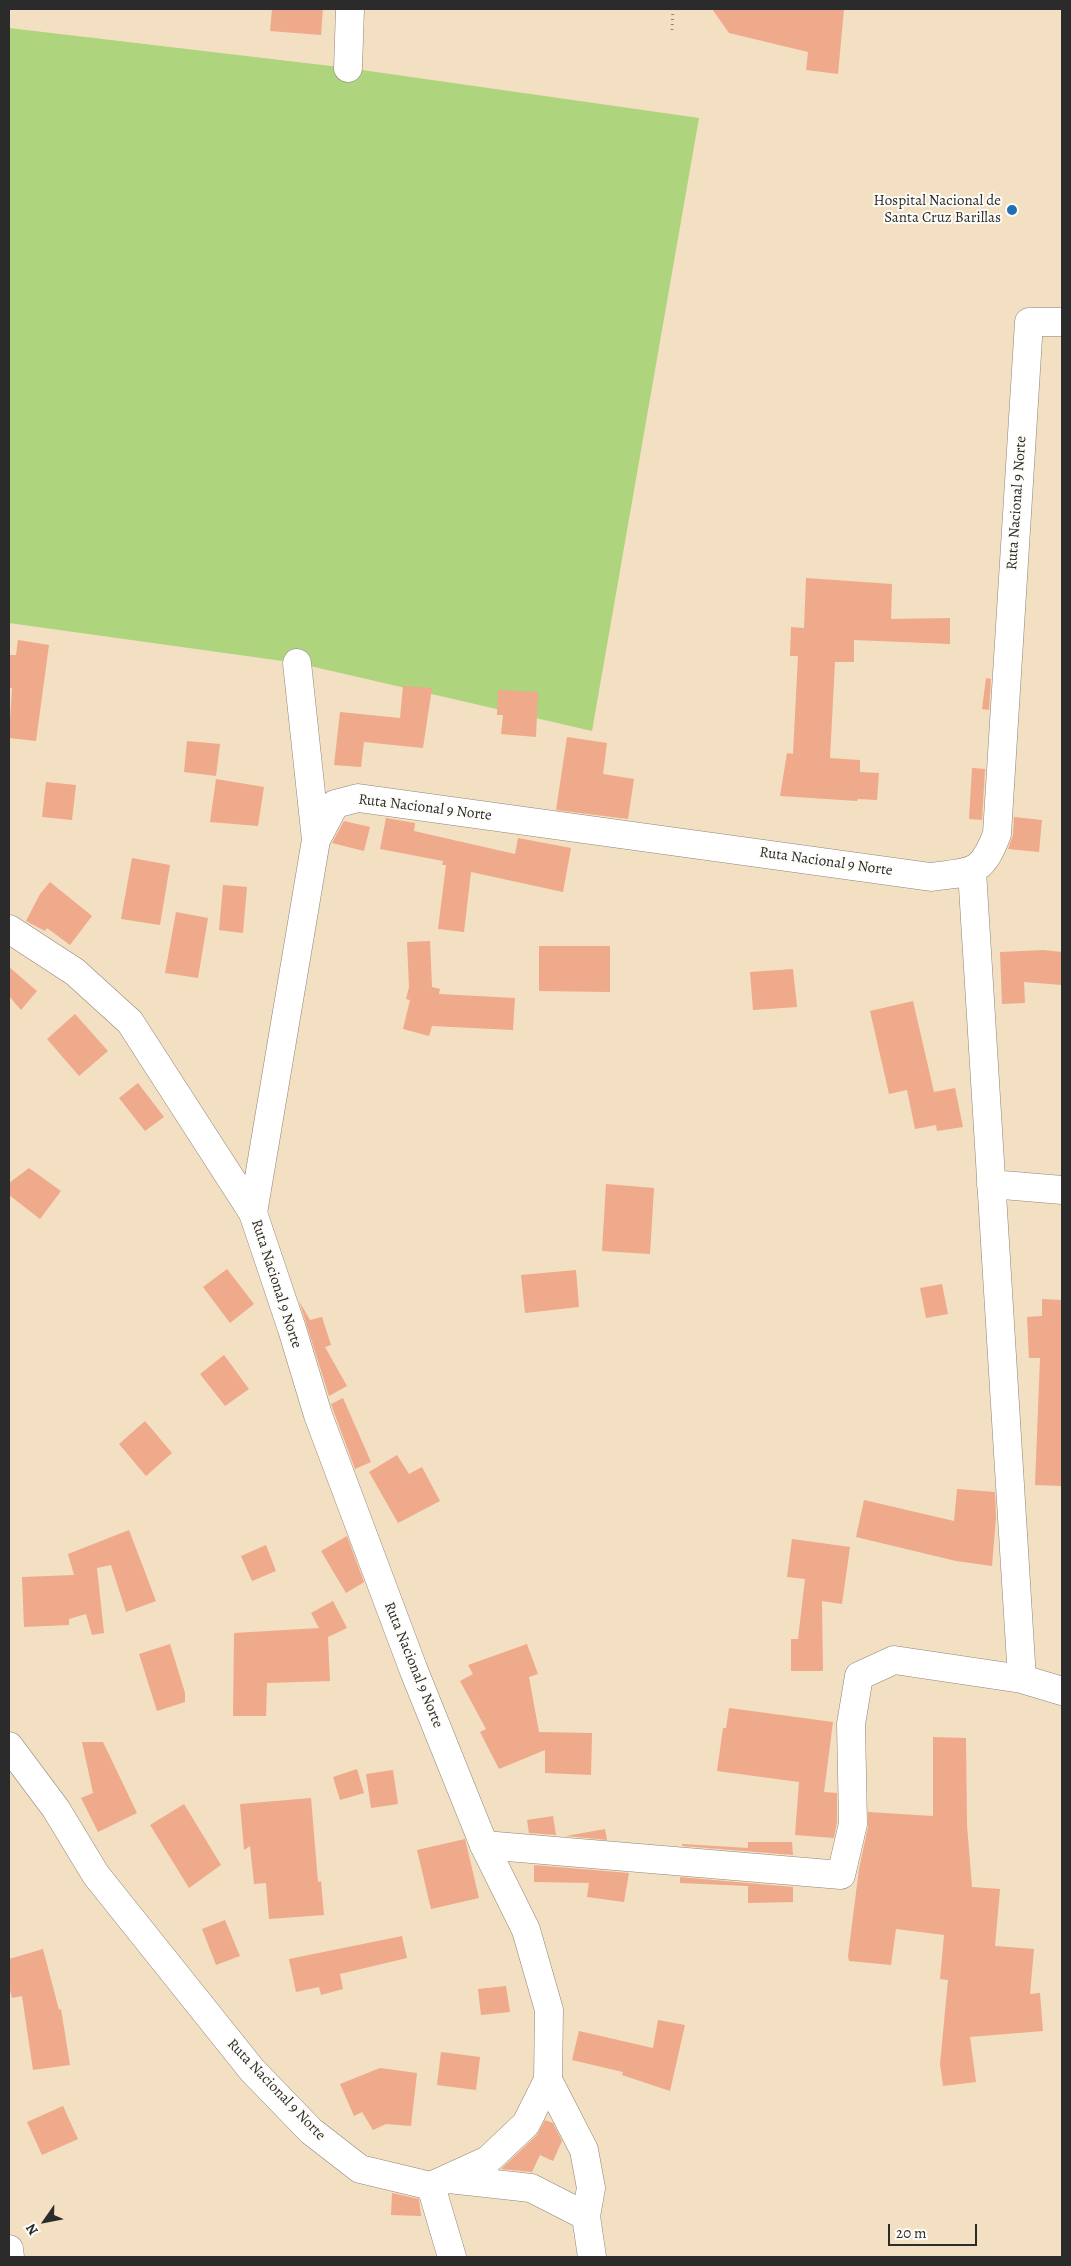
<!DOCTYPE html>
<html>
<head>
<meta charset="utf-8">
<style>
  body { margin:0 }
  #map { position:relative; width:1071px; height:2266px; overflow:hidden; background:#f3dfc2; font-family:Alegreya,serif }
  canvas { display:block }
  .frame { position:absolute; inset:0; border:10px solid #2b2b2b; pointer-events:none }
  .north { position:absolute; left:20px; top:2196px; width:50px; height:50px; -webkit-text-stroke:4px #fdfcf7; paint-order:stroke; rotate:237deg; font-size:14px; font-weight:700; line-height:20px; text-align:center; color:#2b2b2b }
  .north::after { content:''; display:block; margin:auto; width:18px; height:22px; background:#2b2b2b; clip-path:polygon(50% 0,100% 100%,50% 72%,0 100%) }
  .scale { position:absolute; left:888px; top:2224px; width:89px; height:22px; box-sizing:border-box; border:2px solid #2b2b2b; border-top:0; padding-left:6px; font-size:15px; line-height:18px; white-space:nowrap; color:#2b2b2b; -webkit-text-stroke:4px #fdfcf7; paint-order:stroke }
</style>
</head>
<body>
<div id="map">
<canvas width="1071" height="2266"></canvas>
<div class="frame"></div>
<div class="north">N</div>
<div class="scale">20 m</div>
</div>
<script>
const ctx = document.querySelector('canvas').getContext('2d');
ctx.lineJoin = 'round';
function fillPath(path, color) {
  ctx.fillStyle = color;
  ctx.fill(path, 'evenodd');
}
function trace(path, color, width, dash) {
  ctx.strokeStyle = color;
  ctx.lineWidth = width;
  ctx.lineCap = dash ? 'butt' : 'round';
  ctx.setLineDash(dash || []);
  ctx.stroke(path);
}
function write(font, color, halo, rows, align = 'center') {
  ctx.font = font + ' Alegreya,serif';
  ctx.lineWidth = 4;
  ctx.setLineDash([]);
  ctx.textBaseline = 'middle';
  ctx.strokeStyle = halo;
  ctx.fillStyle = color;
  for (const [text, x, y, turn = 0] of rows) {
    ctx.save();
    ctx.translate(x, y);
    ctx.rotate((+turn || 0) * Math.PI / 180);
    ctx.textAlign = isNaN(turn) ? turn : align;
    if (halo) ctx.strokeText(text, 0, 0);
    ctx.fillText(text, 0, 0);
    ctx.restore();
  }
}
const green = new Path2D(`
  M 9,28 L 348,68 L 699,118 L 592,731 L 297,663 L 9,623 Z`);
const building = new Path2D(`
  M 272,9 L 323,9 L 321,35 L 270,31 Z
  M 712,9 L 844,9 L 838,74 L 806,70 L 808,52 L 729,33 Z
  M 806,578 L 892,584 L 891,619 L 950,618 L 950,644 L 854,640 L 854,662 L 835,662 L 830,758 L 860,760 L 860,772 L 879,773 L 877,800 L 858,799 L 857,801 L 780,796 L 787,753 L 793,754 L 798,656 L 790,656 L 791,627 L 804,628 Z
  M 18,640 L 49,645 L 36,741 L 9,738 L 12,688 L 9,688 L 9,655 L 16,655 Z
  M 986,678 L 991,679 L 989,710 L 982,709 Z
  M 403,686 L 432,688 L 423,748 L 364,742 L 361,767 L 334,765 L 340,712 L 400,718 Z
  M 498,690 L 538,692 L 536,737 L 501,734 L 503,715 L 497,715 Z
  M 567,737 L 607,743 L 603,774 L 634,779 L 628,819 L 556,810 Z
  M 187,741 L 220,744 L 216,776 L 184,772 Z
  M 972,768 L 985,769 L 982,820 L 969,819 Z
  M 216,779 L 264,787 L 258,826 L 210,822 Z
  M 46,782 L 76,785 L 72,820 L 42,817 Z
  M 1014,817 L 1042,820 L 1039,852 L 1008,849 L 1013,835 Z
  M 386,818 L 415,823 L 414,831 L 515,854 L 518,838 L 571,848 L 563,892 L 471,872 L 464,932 L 438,929 L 446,865 L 442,865 L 443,861 L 380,849 Z
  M 344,821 L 370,827 L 364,851 L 332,843 Z
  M 132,858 L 170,865 L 160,925 L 121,919 Z
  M 50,882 L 92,916 L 70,945 L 47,928 L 45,931 L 26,921 L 40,894 Z
  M 223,885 L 247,887 L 243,933 L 219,930 Z
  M 176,912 L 208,918 L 198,978 L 165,973 Z
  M 430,941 L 432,987 L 440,989 L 439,994 L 515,998 L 513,1030 L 432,1026 L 429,1036 L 403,1029 L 410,1000 L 406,999 L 409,987 L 407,942 Z
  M 539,946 L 610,946 L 610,992 L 539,991 Z
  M 1044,950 L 1062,952 L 1062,985 L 1024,982 L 1025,1003 L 1002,1004 L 1000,952 Z
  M 9,967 L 37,991 L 21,1010 L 9,996 Z
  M 793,969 L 797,1007 L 753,1010 L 750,972 Z
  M 913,1001 L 934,1092 L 955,1088 L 963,1127 L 937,1131 L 936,1125 L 915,1129 L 907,1090 L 889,1094 L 870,1011 Z
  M 75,1014 L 108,1051 L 79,1076 L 47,1039 Z
  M 138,1083 L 164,1117 L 145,1131 L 119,1098 Z
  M 29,1168 L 61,1191 L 40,1219 L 9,1195 L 9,1183 Z
  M 606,1184 L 654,1188 L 650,1254 L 602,1251 Z
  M 227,1269 L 254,1304 L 230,1323 L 203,1287 Z
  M 576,1270 L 579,1307 L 525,1313 L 521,1275 Z
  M 942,1284 L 948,1314 L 926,1318 L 920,1288 Z
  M 1042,1299 L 1062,1300 L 1062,1486 L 1035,1485 L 1040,1358 L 1029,1358 L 1027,1317 L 1042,1316 Z
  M 299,1301 L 310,1320 L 322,1317 L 331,1345 L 325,1347 L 347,1386 L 329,1396 Z
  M 224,1355 L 249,1389 L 225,1406 L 200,1374 Z
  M 343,1398 L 371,1462 L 355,1469 L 331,1404 Z
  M 145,1421 L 172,1453 L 146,1476 L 119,1444 Z
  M 397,1455 L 409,1474 L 422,1467 L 440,1501 L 398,1523 L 369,1472 Z
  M 957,1489 L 995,1492 L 996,1518 L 992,1566 L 956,1561 L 856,1537 L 864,1500 L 954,1521 Z
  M 129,1530 L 156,1601 L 126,1612 L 111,1565 L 97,1568 L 104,1633 L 92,1635 L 86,1614 L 69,1619 L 69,1625 L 24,1627 L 22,1577 L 74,1575 L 68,1554 Z
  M 347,1536 L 364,1582 L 346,1593 L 321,1551 Z
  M 792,1539 L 850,1547 L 842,1604 L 822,1601 L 823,1671 L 791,1671 L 791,1639 L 798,1639 L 805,1579 L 787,1577 Z
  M 266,1545 L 276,1571 L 252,1581 L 241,1556 Z
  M 333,1601 L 347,1628 L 328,1637 L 330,1681 L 267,1683 L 266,1716 L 233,1716 L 234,1633 L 319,1628 L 311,1613 Z
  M 170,1644 L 185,1693 L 185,1702 L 157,1711 L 139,1654 Z
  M 527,1644 L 538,1674 L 529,1677 L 539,1732 L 592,1733 L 591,1775 L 545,1773 L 545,1750 L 499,1769 L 480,1732 L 486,1729 L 460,1681 L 473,1674 L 468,1665 Z
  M 729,1708 L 833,1722 L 824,1792 L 837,1793 L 837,1822 L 834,1838 L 795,1835 L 799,1782 L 717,1771 L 723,1728 L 726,1728 Z
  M 933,1737 L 966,1738 L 967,1825 L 972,1887 L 1000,1889 L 995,1946 L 1034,1949 L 1030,1994 L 1040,1993 L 1043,2031 L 970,2037 L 976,2082 L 943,2086 L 940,2064 L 948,1980 L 940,1979 L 944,1935 L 896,1929 L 891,1965 L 849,1961 L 848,1956 L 859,1869 L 868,1827 L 868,1812 L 933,1816 Z
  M 82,1742 L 103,1742 L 137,1813 L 98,1832 L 81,1798 L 93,1793 Z
  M 357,1769 L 364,1793 L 340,1800 L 333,1777 Z
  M 393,1770 L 398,1804 L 371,1808 L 366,1774 Z
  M 311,1798 L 318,1882 L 321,1881 L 324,1915 L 269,1919 L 266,1883 L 254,1884 L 250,1846 L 244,1850 L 240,1804 Z
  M 184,1804 L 221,1865 L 189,1888 L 150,1825 Z
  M 553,1816 L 556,1835 L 529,1833 L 527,1820 Z
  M 605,1829 L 607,1840 L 566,1836 Z
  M 465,1839 L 479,1898 L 431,1909 L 417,1850 Z
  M 748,1842 L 792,1842 L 793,1855 L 682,1846 L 682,1844 L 748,1848 Z
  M 534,1865 L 629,1873 L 624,1902 L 587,1897 L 589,1883 L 534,1882 Z
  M 680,1877 L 793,1887 L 793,1902 L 748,1903 L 748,1886 L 680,1883 Z
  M 225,1920 L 240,1956 L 216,1965 L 202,1929 Z
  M 402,1936 L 407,1958 L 340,1974 L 343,1989 L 321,1995 L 319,1987 L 296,1992 L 289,1959 Z
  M 43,1949 L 59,2010 L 61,2009 L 70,2065 L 33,2070 L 22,1996 L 12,1998 L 9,1986 L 9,1959 Z
  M 506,1986 L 510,2012 L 481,2015 L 478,1989 Z
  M 658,2020 L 685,2025 L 670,2091 L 622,2075 L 623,2072 L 572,2060 L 579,2031 L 653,2048 Z
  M 441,2052 L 480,2057 L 476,2090 L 437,2085 Z
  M 380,2068 L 417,2073 L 411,2126 L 386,2124 L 373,2130 L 362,2112 L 354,2116 L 340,2084 Z
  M 63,2106 L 78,2139 L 42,2155 L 27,2122 Z
  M 545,2120 L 553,2123 L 562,2141 L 553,2161 L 540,2155 L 532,2172 L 501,2169 L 537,2135 Z
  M 392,2193 L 419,2199 L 421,2216 L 391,2215 Z`);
const path = new Path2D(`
  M 672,30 L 673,9`);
const minor = new Path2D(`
  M 348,68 L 350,9
  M 297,663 L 316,840
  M 972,871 L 1022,1679
  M 9,929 L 75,972 L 130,1022 L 253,1213
  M 991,1184 L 1062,1190
  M 253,1213 L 316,840 L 335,804 L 358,798 L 931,877 C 972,871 981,876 997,834 L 1029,322 L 1062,322
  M 484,1845 L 841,1875 L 853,1824 L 851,1724 L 859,1676 L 894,1660 L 1022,1679 L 1062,1691
  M 548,2080 L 584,2150 L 591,2188 L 586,2216 L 592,2257
  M 449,2179 L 531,2188 L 586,2216
  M 431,2186 L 452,2257`);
const major = new Path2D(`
  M 9,1746 L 56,1809 L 96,1875 L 252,2070 L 311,2131 L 360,2169 L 431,2186 L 488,2160 L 526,2124 L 548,2080 L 549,2010 L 526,1930 L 484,1845 L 414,1671 L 318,1415 L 292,1329 L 253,1213
  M 9,2249 L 10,2257`);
const markers = [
  [1012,210,6,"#1f6fb2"]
];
const poiNames = [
  ["Hospital Nacional de",1001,201],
  ["Santa Cruz Barillas",1001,218]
];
const streetNames = [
  ["Ruta Nacional 9 Norte",1017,503,-86],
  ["Ruta Nacional 9 Norte",425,808,7],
  ["Ruta Nacional 9 Norte",826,862,8],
  ["Ruta Nacional 9 Norte",276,1284,72],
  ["Ruta Nacional 9 Norte",413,1665,68],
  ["Ruta Nacional 9 Norte",276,2090,46]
];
fillPath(green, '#aed47e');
fillPath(building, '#efa98b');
trace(minor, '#8f8576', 29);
trace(major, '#8f8576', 29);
trace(path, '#8f8576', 3, [1, 4]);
trace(minor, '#fff', 28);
trace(major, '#fff', 28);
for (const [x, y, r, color] of markers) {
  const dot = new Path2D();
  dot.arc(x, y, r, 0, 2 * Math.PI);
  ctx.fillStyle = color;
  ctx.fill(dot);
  trace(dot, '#fdfcf7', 2);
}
write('15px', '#2b2b2b', '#fdfcf7', poiNames, 'right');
write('15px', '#2b2b2b', '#fdfcf7', streetNames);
</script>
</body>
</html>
